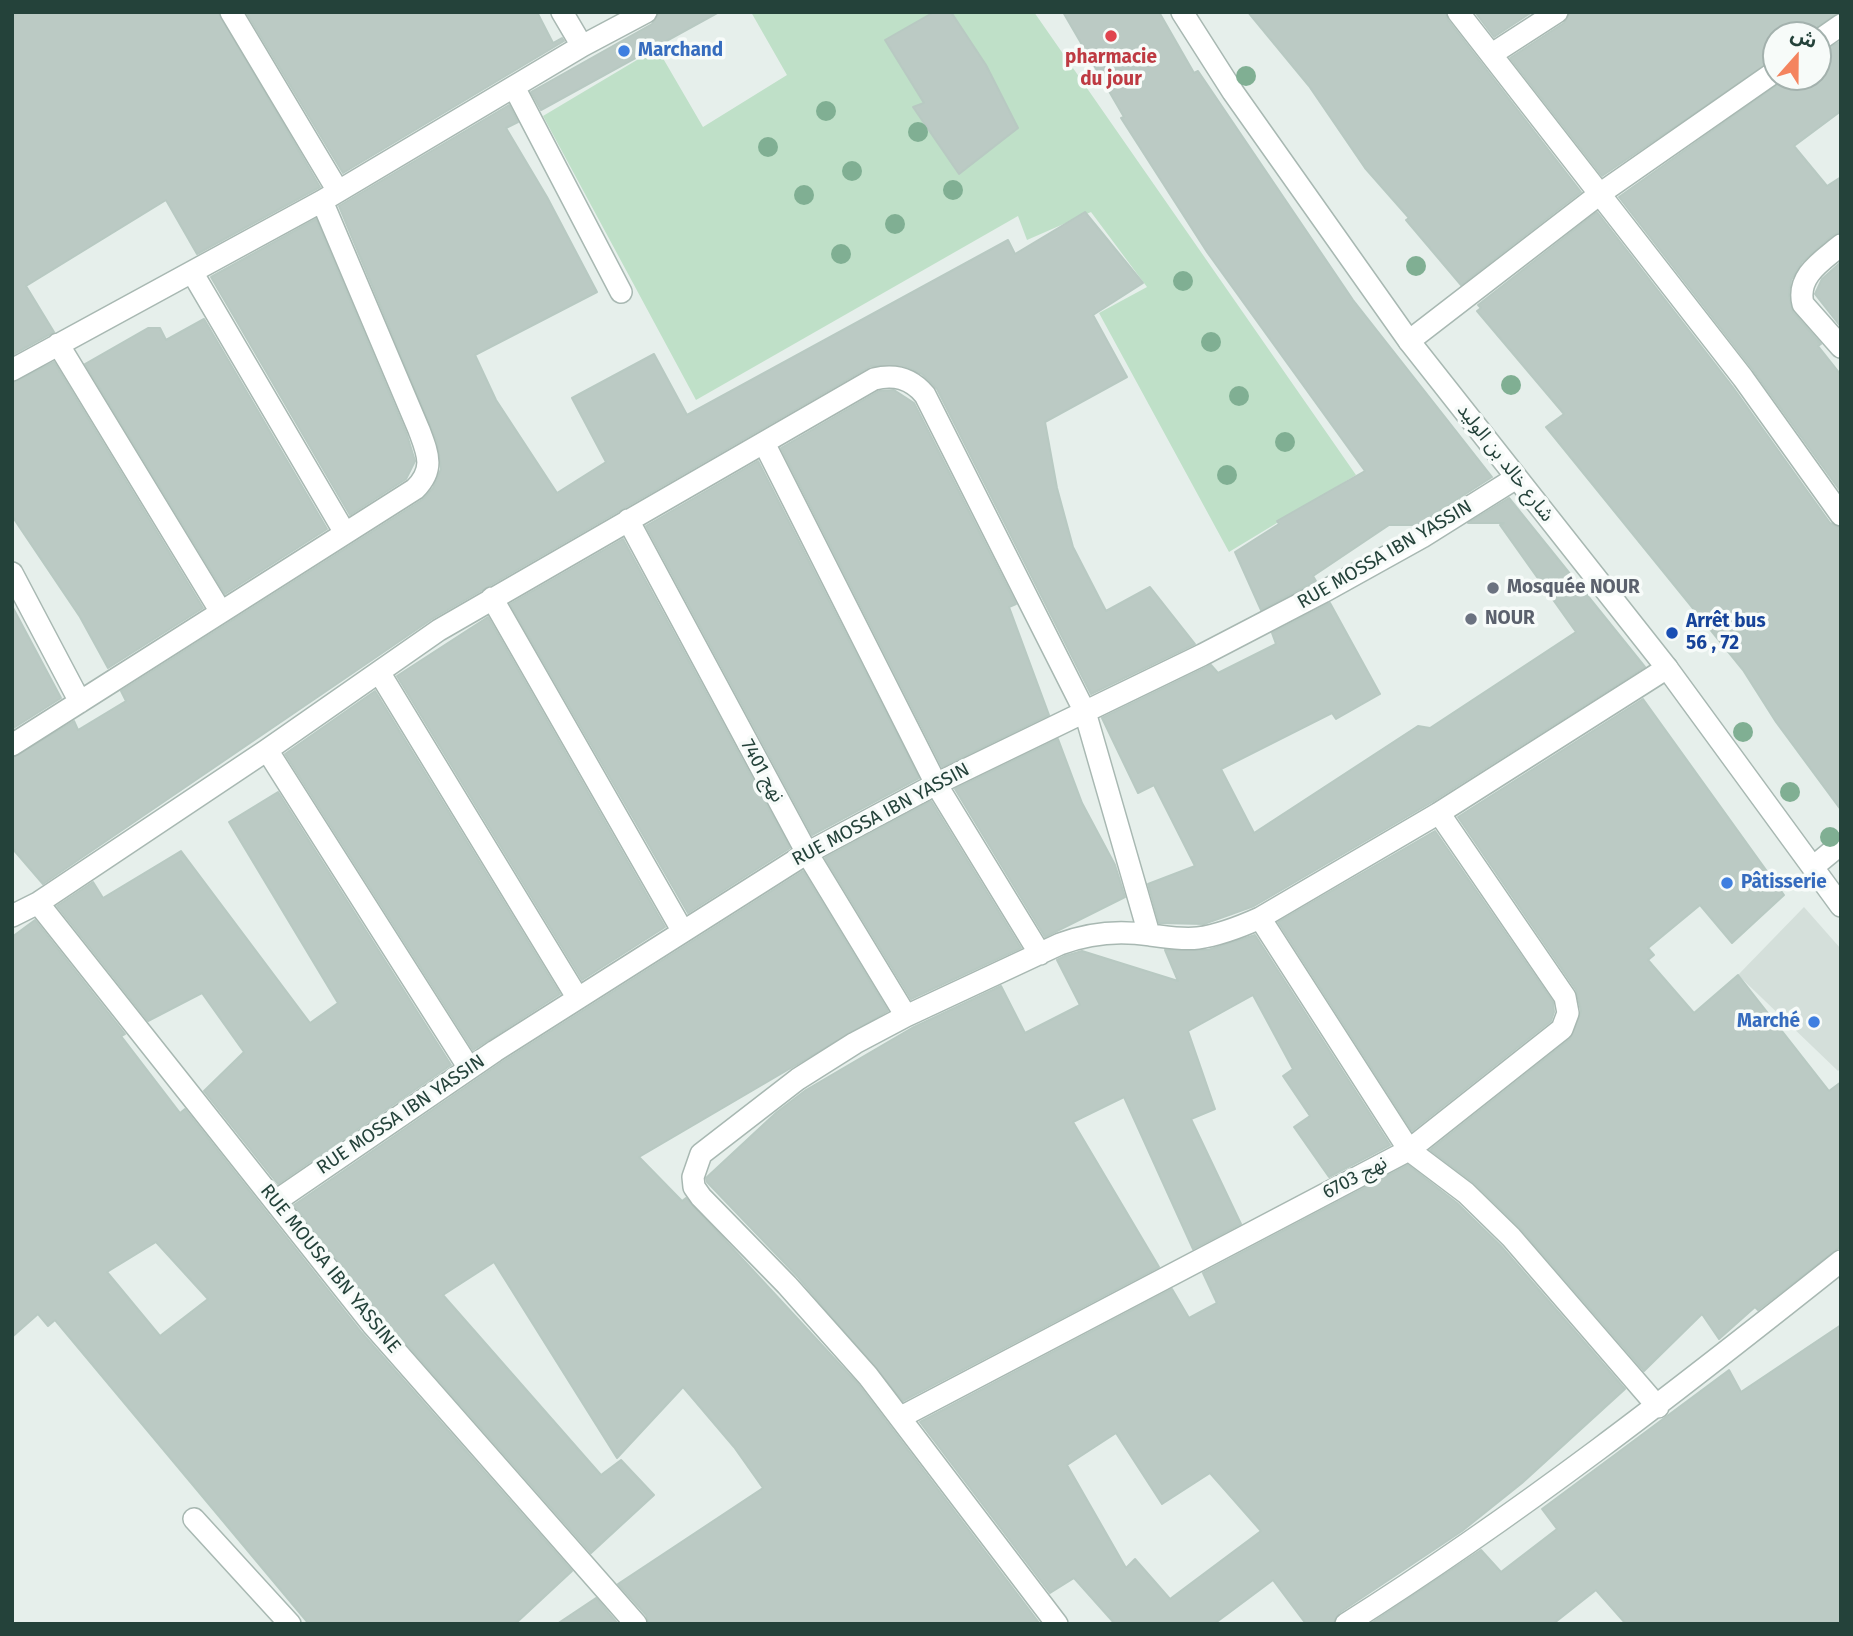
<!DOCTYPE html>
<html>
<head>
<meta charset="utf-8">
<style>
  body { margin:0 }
  #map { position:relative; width:1853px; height:1636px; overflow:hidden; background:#e6efeb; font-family:"Fira Sans","Noto Sans Arabic",sans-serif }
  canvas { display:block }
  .frame { position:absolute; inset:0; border:14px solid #24423a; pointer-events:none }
  .north { position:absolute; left:1762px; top:21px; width:70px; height:70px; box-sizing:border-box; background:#f7fbf9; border:2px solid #a3b1ad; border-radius:50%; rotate:21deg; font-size:19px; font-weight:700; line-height:28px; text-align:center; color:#24423a }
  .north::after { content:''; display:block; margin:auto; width:24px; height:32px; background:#f4845f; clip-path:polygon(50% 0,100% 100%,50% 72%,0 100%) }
</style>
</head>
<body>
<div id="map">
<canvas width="1853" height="1636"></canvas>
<div class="frame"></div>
<div class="north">ش</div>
</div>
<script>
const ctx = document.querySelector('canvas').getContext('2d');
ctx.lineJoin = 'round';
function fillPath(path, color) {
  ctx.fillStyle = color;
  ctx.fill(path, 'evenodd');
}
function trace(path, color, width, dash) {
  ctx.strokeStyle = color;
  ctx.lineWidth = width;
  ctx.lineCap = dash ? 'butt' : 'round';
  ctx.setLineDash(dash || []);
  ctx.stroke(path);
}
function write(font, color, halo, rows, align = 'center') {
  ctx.font = font + ' "Fira Sans","Noto Sans Arabic",sans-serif';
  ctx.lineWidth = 7;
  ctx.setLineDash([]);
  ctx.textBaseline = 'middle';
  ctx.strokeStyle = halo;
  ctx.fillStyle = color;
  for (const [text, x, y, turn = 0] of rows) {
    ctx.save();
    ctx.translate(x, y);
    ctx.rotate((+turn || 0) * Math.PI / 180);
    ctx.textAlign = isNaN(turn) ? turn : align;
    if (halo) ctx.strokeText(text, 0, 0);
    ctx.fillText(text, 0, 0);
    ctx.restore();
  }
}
const built = new Path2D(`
  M 1804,907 L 1841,949 L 1841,1068 L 1838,1071 L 1738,975 Z`);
const green = new Path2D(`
  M 751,12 L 1034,12 L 1356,475 L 1229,552 L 1099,313 L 1147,287 L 1091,212 L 1027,240 L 1018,216 L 696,400 L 543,116 L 657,48 L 703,127 L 787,75 Z`);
const building = new Path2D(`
  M 12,12 L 218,12 L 320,187 L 197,254 L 166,200 L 26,286 L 54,332 L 12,355 Z
  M 246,12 L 537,12 L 553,43 L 562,38 L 564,41 L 343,173 Z
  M 659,12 L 719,12 L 541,110 L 531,92 L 652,24 Z
  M 934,12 L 951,12 L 986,65 L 1018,128 L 959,174 L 913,107 L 924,103 L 885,40 Z
  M 1063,12 L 1159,12 L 1194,73 L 1198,71 L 1353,300 L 1492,477 L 1417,525 L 1389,525 L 1313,576 L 1316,581 L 1261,610 L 1235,552 L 1279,524 L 1277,521 L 1365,471 L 1207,252 L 1121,118 L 1124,117 Z
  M 1248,12 L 1445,12 L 1448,20 L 1581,192 L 1461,285 L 1406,220 L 1409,218 L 1365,168 L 1309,86 Z
  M 1475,12 L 1532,12 L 1494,37 Z
  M 1570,12 L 1839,12 L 1806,35 L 1776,35 L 1776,58 L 1602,176 L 1510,58 L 1564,23 Z
  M 1841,41 L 1841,111 L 1794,146 L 1827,186 L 1841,177 L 1841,232 L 1833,235 L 1802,262 L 1791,280 L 1789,295 L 1793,312 L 1821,344 L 1818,346 L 1841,375 L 1841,492 L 1753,370 L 1619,197 L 1788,77 L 1818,77 L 1818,54 Z
  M 509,105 L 518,122 L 506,128 L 547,197 L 597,292 L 475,355 L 496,400 L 557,493 L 606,462 L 572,398 L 654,354 L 687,415 L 1008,240 L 1015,254 L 1085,212 L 1143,283 L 1093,315 L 1127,377 L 1045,422 L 1057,488 L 1073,547 L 1106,611 L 1150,587 L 1195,644 L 1091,694 L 937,389 L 922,374 L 906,367 L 871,366 L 432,619 L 43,884 L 12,848 L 12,758 L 74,721 L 78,730 L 126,701 L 121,691 L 422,500 L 433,488 L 441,469 L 437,442 L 339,206 Z
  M 1597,212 L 1732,386 L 1830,523 L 1841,528 L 1841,810 L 1776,722 L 1743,670 L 1546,427 L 1564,414 L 1477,311 L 1481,308 L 1478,305 Z
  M 316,219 L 407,435 L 415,461 L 406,479 L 350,515 L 211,277 Z
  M 1841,262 L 1841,327 L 1815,294 L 1822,279 Z
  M 204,319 L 327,529 L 225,594 L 85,364 L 148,328 L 160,328 L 166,340 Z
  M 54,362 L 203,608 L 108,668 L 80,617 L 12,516 L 12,383 Z
  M 894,390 L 914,403 L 1016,604 L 1009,607 L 1049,715 L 942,767 L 781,448 L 879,391 Z
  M 758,461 L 919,778 L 812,835 L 646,526 Z
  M 1509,498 L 1645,667 L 1432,802 L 1254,906 L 1204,924 L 1159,923 L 1148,884 L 1195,866 L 1154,785 L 1138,793 L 1102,718 L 1211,665 L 1218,673 L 1276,644 L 1272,633 L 1330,603 L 1380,694 L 1336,719 L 1332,713 L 1221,769 L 1254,833 L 1418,726 L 1430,728 L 1576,632 L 1500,525 L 1504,523 L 1468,523 Z
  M 623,539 L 790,848 L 688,913 L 510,604 Z
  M 12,606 L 61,698 L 12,729 Z
  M 488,617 L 665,927 L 582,980 L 397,676 Z
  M 375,691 L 560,994 L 473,1050 L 285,754 Z
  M 1643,699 L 1784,895 L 1732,943 L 1700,905 L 1648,948 L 1654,955 L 1648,960 L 1694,1013 L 1738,975 L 1829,1091 L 1841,1082 L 1841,1246 L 1758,1310 L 1755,1307 L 1719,1339 L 1702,1314 L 1644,1371 L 1520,1228 L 1475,1184 L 1430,1150 L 1570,1039 L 1581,1011 L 1576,990 L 1458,817 Z
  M 1058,739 L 1082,803 L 1115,865 L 1125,897 L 1045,937 L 955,789 Z
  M 278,792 L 451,1065 L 278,1184 L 204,1091 L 244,1052 L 202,993 L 148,1021 L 57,906 L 93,882 L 103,898 L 181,851 L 310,1023 L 338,1003 L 229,822 Z
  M 931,801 L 1021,948 L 911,999 L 825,858 Z
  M 1435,831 L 1553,1002 L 1554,1012 L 1551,1021 L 1412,1131 L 1278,922 Z
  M 803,871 L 888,1011 L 639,1157 L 682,1201 L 686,1198 L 858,1384 L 1040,1624 L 649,1624 L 646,1615 L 618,1584 L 763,1488 L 734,1447 L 683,1387 L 617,1458 L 494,1262 L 443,1295 L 601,1475 L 621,1460 L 654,1495 L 591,1553 L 382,1316 L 294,1205 L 502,1062 Z
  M 35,920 L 125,1034 L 121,1036 L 180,1113 L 185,1109 L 362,1333 L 572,1571 L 515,1624 L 309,1624 L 55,1320 L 48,1326 L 38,1314 L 12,1337 L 12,937 ZM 156,1242 L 208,1299 L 160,1336 L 107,1272 Z
  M 1255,935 L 1390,1145 L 1329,1177 L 1294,1127 L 1310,1116 L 1283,1076 L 1293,1069 L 1253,995 L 1188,1031 L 1215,1109 L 1191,1119 L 1241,1224 L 1193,1249 L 1124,1097 L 1073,1122 L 1159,1267 L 903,1401 L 797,1276 L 707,1182 L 706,1178 L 777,1112 L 806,1090 L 912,1028 L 1001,986 L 1025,1033 L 1080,1005 L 1057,960 L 1065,956 L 1082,951 L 1178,981 L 1165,950 L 1208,950 Z
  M 1408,1165 L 1457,1203 L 1501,1246 L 1625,1389 L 1522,1483 L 1462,1531 L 1339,1613 L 1333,1624 L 1306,1624 L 1273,1580 L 1214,1624 L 1115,1624 L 1074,1578 L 1050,1593 L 920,1422 L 1172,1289 L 1189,1318 L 1217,1303 L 1203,1273 ZM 1116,1433 L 1162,1504 L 1210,1473 L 1261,1531 L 1170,1599 L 1135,1559 L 1126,1568 L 1067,1465 Z
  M 1841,1325 L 1841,1624 L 1626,1624 L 1596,1590 L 1553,1624 L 1370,1624 L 1481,1550 L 1501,1572 L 1557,1529 L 1542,1509 L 1729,1370 L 1741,1392 Z
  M 596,1598 L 618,1624 L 557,1624 Z`);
const minor = new Path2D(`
  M 231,12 L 338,191
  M 562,12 L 582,46
  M 1458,12 L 1743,378 L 1841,515
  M 1818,41 L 1841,25
  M 1492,54 L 1557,12
  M 514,87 L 621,292
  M 1841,245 C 1822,261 1796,276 1803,304 L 1841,347
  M 192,272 L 345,533
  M 1409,341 L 1601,193 L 1776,71
  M 58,344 L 221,612
  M 12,370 L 322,201 L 582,46 L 646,12
  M 764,443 L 936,784 L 1040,954
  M 628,520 L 807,853 L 906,1016
  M 12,573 L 80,702
  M 492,598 L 682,930
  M 379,672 L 577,997
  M 12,745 L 415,489 C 435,469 428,454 419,430 L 322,201
  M 267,750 L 469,1068
  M 1813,867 L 1841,844
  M 38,903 L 372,1324 L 636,1624
  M 12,916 L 38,903 L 267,750 L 439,630 L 874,379 C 894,374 911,378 925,395 L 1085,712 L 1149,934
  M 276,1201 L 495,1051 L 807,853 L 936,784 L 1202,655 L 1323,592 L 1422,537 L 1516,478
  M 1658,1407 L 1511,1237 L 1466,1193 L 1409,1150 L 1260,918 L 1439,813 L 1667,668
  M 901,1417 L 1409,1150 L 1562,1029 L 1568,1013 L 1565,997 L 1439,813
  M 194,1519 L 290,1624
  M 1057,1624 L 868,1376 L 787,1285 L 701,1197 L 694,1187 L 693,1177 L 701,1154 L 798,1079 L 855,1043 L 906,1016 L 1060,944 C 1089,933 1119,930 1150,935 C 1167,937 1182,940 1198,938 C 1220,935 1240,927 1260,918
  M 1346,1624 C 1520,1514 1680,1389 1841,1261`);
const tertiary = new Path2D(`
  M 1182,12 L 1233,92 L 1409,341 L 1667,668 L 1841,906`);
const trees = [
  [1246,76],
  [826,111],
  [918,132],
  [768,147],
  [852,171],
  [953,190],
  [804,195],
  [895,224],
  [841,254],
  [1416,266],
  [1183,281],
  [1211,342],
  [1511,385],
  [1239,396],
  [1285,442],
  [1227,475],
  [1743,732],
  [1790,792],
  [1830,837]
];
const markers = [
  [1111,36,7,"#e0444e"],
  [624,51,7,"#3f7fe0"],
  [1493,588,7,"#6b7280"],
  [1471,619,7,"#6b7280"],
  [1672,633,7,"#1a4fb4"],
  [1727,883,7,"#3f7fe0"],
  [1814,1022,7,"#3f7fe0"]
];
const shopNames = [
  ["Marchand",638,51],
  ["Pâtisserie",1741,883],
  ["Marché",1800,1022,"right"]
];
const healthNames = [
  ["pharmacie",1111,58],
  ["du jour",1111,80]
];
const streetNames = [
  ["شارع خالد بن الوليد",1505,463,52],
  ["RUE MOSSA IBN YASSIN",1385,555,-30],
  ["نهج 7401",762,771,61],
  ["RUE MOSSA IBN YASSIN",881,815,-28],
  ["RUE MOSSA IBN YASSIN",401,1115,-34],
  ["نهج 6703",1355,1178,-28],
  ["RUE MOUSA IBN YASSINE",330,1269,51]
];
const worshipNames = [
  ["Mosquée NOUR",1507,588],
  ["NOUR",1485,619]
];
const transitNames = [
  ["Arrêt bus",1686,622],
  ["56 , 72",1686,644]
];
fillPath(built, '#d4dfda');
fillPath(green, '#bfe0c8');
fillPath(building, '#bbcac4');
trace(building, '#b8c9c2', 2);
trace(minor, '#a8b8b2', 24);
trace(tertiary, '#a8b8b2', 24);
trace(minor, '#fff', 21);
trace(tertiary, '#fff', 21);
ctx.fillStyle = '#80af93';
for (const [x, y] of trees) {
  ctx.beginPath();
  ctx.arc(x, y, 10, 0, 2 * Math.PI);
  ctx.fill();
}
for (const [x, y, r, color] of markers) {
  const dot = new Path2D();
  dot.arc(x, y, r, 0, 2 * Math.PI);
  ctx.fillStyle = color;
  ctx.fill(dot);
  trace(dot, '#f7fbf9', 2.5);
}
write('bold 19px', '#366cbe', '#f7fbf9', shopNames, 'left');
write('bold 19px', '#be3a42', '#f7fbf9', healthNames);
write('19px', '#24423a', '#f7fbf9', streetNames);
write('bold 19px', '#5b616d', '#f7fbf9', worshipNames, 'left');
write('bold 19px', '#164399', '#f7fbf9', transitNames, 'left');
</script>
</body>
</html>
